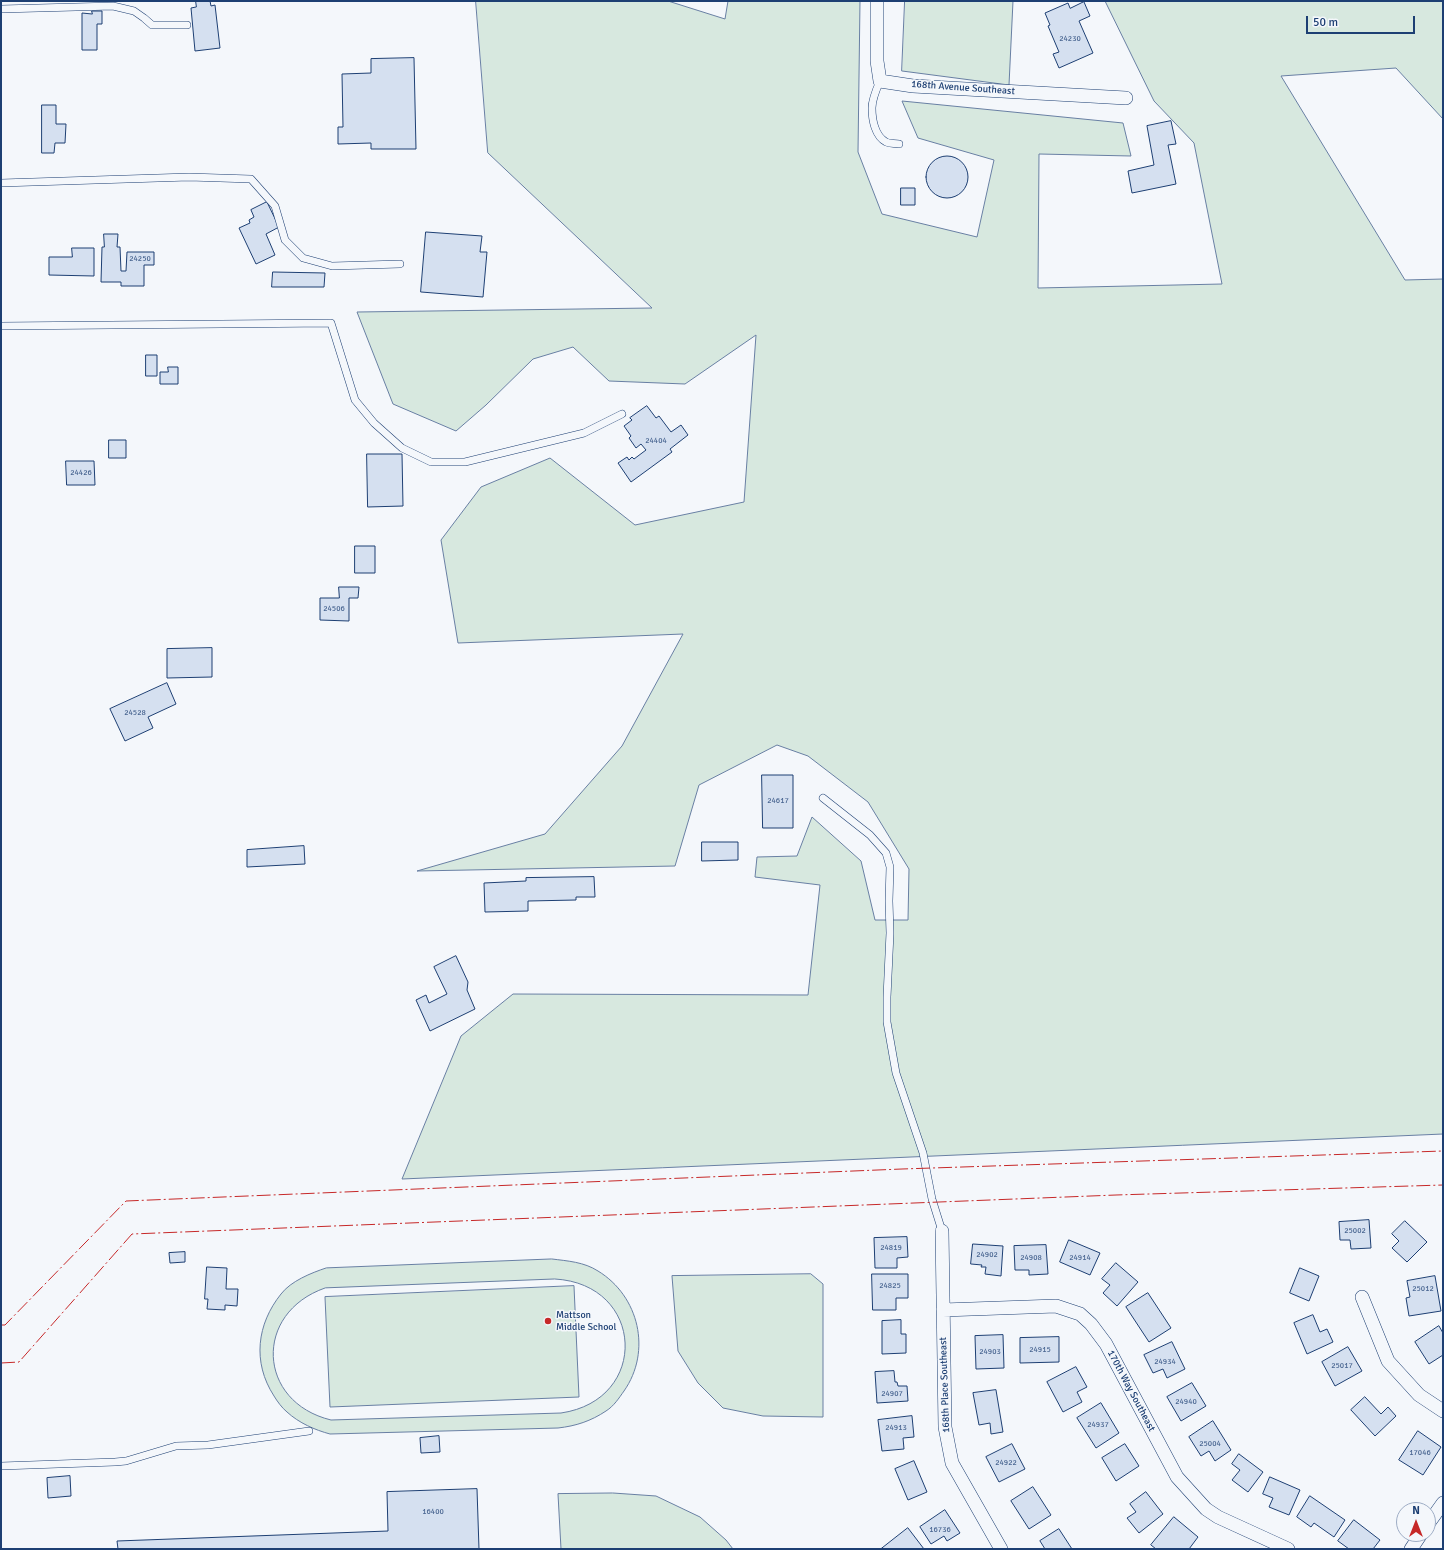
<!DOCTYPE html>
<html>
<head>
<meta charset="utf-8">
<style>
  body { margin:0 }
  #map { position:relative; width:1444px; height:1550px; overflow:hidden; background:#f4f7fb; font-family:Signika,sans-serif }
  canvas { display:block }
  .frame { position:absolute; inset:0; border:2px solid #1d3f73; pointer-events:none }
  .north { position:absolute; left:1396px; top:1502px; width:40px; height:40px; box-sizing:border-box; background:#f4f7fb; border:1px solid #9eadc5; border-radius:50%; rotate:0deg; font-size:11px; font-weight:700; line-height:16px; text-align:center; color:#1d3f73 }
  .north::after { content:''; display:block; margin:auto; width:14px; height:18px; background:#c62828; clip-path:polygon(50% 0,100% 100%,50% 72%,0 100%) }
  .scale { position:absolute; left:1306px; top:16px; width:109px; height:18px; box-sizing:border-box; border:2px solid #1d3f73; border-top:0; padding-left:5px; font-size:12px; line-height:14px; white-space:nowrap; color:#1d3f73; -webkit-text-stroke:3px #f4f7fb; paint-order:stroke }
</style>
</head>
<body>
<div id="map">
<canvas width="1444" height="1550"></canvas>
<div class="frame"></div>
<div class="north">N</div>
<div class="scale">50 m</div>
</div>
<script>
const ctx = document.querySelector('canvas').getContext('2d');
ctx.lineJoin = 'round';
function fillPath(path, color) {
  ctx.fillStyle = color;
  ctx.fill(path, 'evenodd');
}
function trace(path, color, width, dash) {
  ctx.strokeStyle = color;
  ctx.lineWidth = width;
  ctx.lineCap = dash ? 'butt' : 'round';
  ctx.setLineDash(dash || []);
  ctx.stroke(path);
}
function write(font, color, halo, rows, align = 'center') {
  ctx.font = font + ' Signika,sans-serif';
  ctx.lineWidth = 3;
  ctx.setLineDash([]);
  ctx.textBaseline = 'middle';
  ctx.strokeStyle = halo;
  ctx.fillStyle = color;
  for (const [text, x, y, turn = 0] of rows) {
    ctx.save();
    ctx.translate(x, y);
    ctx.rotate((+turn || 0) * Math.PI / 180);
    ctx.textAlign = isNaN(turn) ? turn : align;
    if (halo) ctx.strokeText(text, 0, 0);
    ctx.fillText(text, 0, 0);
    ctx.restore();
  }
}
const green = new Path2D(`
  M 476,1 L 668,1 L 725,19 L 728,1 L 860,1 L 858,152 L 882,214 L 977,237 L 994,160 L 918,138 L 902,101 L 1123,123 L 1131,156 L 1039,154 L 1038,288 L 1222,284 L 1194,143 L 1154,101 L 1105,1 L 1443,1 L 1443,119 L 1396,68 L 1281,76 L 1405,280 L 1443,279 L 1443,1134 L 402,1179 L 461,1036 L 513,994 L 808,995 L 820,885 L 755,877 L 757,857 L 797,856 L 812,817 L 861,861 L 875,920 L 908,920 L 909,869 L 868,802 L 808,756 L 777,745 L 699,785 L 675,866 L 417,871 L 545,834 L 622,746 L 683,634 L 458,643 L 441,540 L 481,487 L 550,458 L 635,525 L 744,502 L 756,335 L 685,384 L 609,381 L 573,347 L 533,359 L 486,405 L 456,431 L 393,404 L 357,312 L 652,308 L 488,153 Z
  M 905,1 L 1013,1 L 1009,85 L 902,71 Z
  M 552,1259 C 568,1261 584,1262 598,1271 C 639,1296 652,1351 624,1391 C 619,1398 614,1406 606,1411 C 591,1421 576,1426 558,1428 L 330,1434 C 315,1430 299,1423 287,1412 C 282,1408 277,1401 274,1396 C 252,1362 257,1324 281,1294 C 291,1281 311,1273 326,1268 ZM 555,1279 C 645,1284 650,1400 561,1413 L 331,1420 C 257,1402 253,1313 325,1288 Z
  M 811,1274 L 823,1284 L 823,1417 L 763,1416 L 723,1408 L 698,1383 L 678,1351 L 672,1276 Z
  M 574,1286 L 579,1397 L 330,1407 L 325,1297 Z
  M 613,1493 L 656,1496 L 700,1517 L 726,1540 L 733,1549 L 561,1549 L 558,1494 Z`);
const building = new Path2D(`
  M 196,1 L 210,1 L 211,6 L 215,5 L 220,48 L 195,51 L 191,8 L 196,7 Z
  M 1084,2 L 1090,16 L 1079,21 L 1093,53 L 1059,68 L 1053,54 L 1059,52 L 1048,26 L 1050,25 L 1045,13 L 1068,3 L 1070,8 Z
  M 92,11 L 102,11 L 102,24 L 97,24 L 97,50 L 82,50 L 82,13 L 92,14 Z
  M 414,58 L 416,149 L 371,149 L 371,143 L 338,144 L 338,127 L 343,127 L 342,74 L 371,73 L 371,59 Z
  M 42,105 L 56,105 L 56,124 L 66,124 L 65,143 L 55,143 L 54,153 L 42,153 Z
  M 1171,121 L 1176,144 L 1168,145 L 1176,184 L 1132,193 L 1128,171 L 1154,165 L 1147,126 Z
  M926 177a21 21 0 1 1 42 0a21 21 0 1 1-42 0Z
  M 901,188 L 915,188 L 915,205 L 901,205 Z
  M 267,202 L 279,227 L 266,234 L 275,255 L 256,264 L 239,228 L 250,223 L 249,220 L 254,217 L 251,210 Z
  M 426,232 L 482,236 L 480,252 L 487,252 L 483,297 L 421,292 Z
  M 104,234 L 118,234 L 117,247 L 120,247 L 121,271 L 126,271 L 127,252 L 154,252 L 154,265 L 144,265 L 144,286 L 121,286 L 121,282 L 101,282 L 102,247 L 104,247 Z
  M 72,248 L 94,248 L 94,276 L 49,275 L 49,257 L 72,257 Z
  M 273,272 L 325,273 L 324,287 L 272,287 Z
  M 146,355 L 157,355 L 157,376 L 146,376 Z
  M 168,367 L 178,367 L 178,384 L 160,384 L 160,372 L 168,372 Z
  M 647,406 L 656,418 L 659,416 L 671,432 L 681,425 L 688,435 L 670,449 L 672,452 L 631,482 L 618,463 L 627,457 L 629,460 L 632,457 L 634,459 L 646,450 L 641,444 L 636,448 L 629,438 L 631,436 L 624,426 L 632,420 L 630,418 Z
  M 109,440 L 126,440 L 126,458 L 109,458 Z
  M 367,454 L 402,454 L 403,506 L 368,507 Z
  M 66,461 L 94,461 L 95,485 L 67,485 Z
  M 355,546 L 375,546 L 375,573 L 355,573 Z
  M 339,587 L 359,587 L 358,598 L 349,598 L 349,621 L 320,620 L 320,598 L 339,598 Z
  M 212,648 L 212,677 L 167,678 L 167,649 Z
  M 167,683 L 176,704 L 148,717 L 153,728 L 125,741 L 110,709 Z
  M 762,775 L 793,775 L 793,828 L 763,828 Z
  M 702,842 L 738,842 L 738,860 L 702,861 Z
  M 304,846 L 305,864 L 247,867 L 247,850 Z
  M 594,877 L 595,897 L 576,897 L 576,900 L 528,901 L 528,911 L 485,912 L 484,883 L 526,881 L 526,878 Z
  M 456,956 L 468,982 L 467,990 L 475,1009 L 430,1031 L 416,1000 L 426,995 L 429,1003 L 447,994 L 434,967 Z
  M 1369,1220 L 1371,1248 L 1351,1249 L 1350,1240 L 1340,1240 L 1339,1222 Z
  M 1405,1221 L 1427,1242 L 1407,1262 L 1392,1248 L 1399,1241 L 1392,1234 Z
  M 907,1237 L 908,1257 L 897,1258 L 897,1268 L 875,1268 L 874,1238 Z
  M 1069,1240 L 1100,1253 L 1090,1275 L 1060,1262 Z
  M 973,1244 L 1003,1246 L 1001,1276 L 985,1274 L 986,1267 L 981,1267 L 982,1265 L 971,1264 Z
  M 1046,1245 L 1048,1274 L 1029,1275 L 1029,1270 L 1015,1270 L 1014,1246 Z
  M 185,1252 L 185,1262 L 170,1263 L 169,1253 Z
  M 1116,1263 L 1138,1282 L 1117,1306 L 1103,1293 L 1110,1285 L 1102,1279 Z
  M 207,1267 L 227,1268 L 226,1289 L 238,1289 L 237,1306 L 225,1305 L 225,1310 L 207,1309 L 208,1299 L 205,1299 Z
  M 1300,1268 L 1319,1276 L 1309,1301 L 1290,1293 Z
  M 872,1274 L 908,1274 L 908,1298 L 896,1298 L 896,1310 L 873,1310 Z
  M 1435,1276 L 1441,1311 L 1409,1316 L 1406,1298 L 1410,1297 L 1407,1281 Z
  M 1148,1293 L 1171,1328 L 1149,1342 L 1126,1307 Z
  M 1313,1315 L 1320,1332 L 1327,1329 L 1333,1342 L 1307,1354 L 1294,1323 Z
  M 901,1320 L 901,1334 L 906,1334 L 906,1353 L 882,1354 L 882,1321 Z
  M 1439,1326 L 1443,1333 L 1443,1355 L 1429,1364 L 1415,1342 Z
  M 1003,1335 L 1004,1368 L 976,1369 L 975,1336 Z
  M 1059,1337 L 1059,1362 L 1020,1363 L 1020,1338 Z
  M 1172,1342 L 1185,1369 L 1167,1378 L 1163,1369 L 1153,1373 L 1144,1355 Z
  M 1348,1347 L 1362,1371 L 1335,1386 L 1322,1362 Z
  M 1076,1367 L 1087,1387 L 1077,1392 L 1082,1402 L 1063,1412 L 1047,1382 Z
  M 894,1371 L 895,1382 L 897,1382 L 898,1386 L 907,1386 L 908,1401 L 877,1403 L 875,1372 Z
  M 1192,1383 L 1206,1406 L 1181,1421 L 1167,1397 Z
  M 996,1390 L 1003,1432 L 991,1434 L 990,1423 L 979,1425 L 973,1393 Z
  M 1365,1397 L 1381,1414 L 1388,1407 L 1396,1416 L 1375,1436 L 1351,1410 Z
  M 1101,1403 L 1119,1433 L 1096,1448 L 1077,1418 Z
  M 912,1416 L 914,1437 L 903,1438 L 904,1449 L 882,1451 L 878,1420 Z
  M 1213,1421 L 1231,1450 L 1215,1461 L 1209,1451 L 1201,1456 L 1189,1437 Z
  M 1418,1431 L 1441,1447 L 1423,1475 L 1399,1460 Z
  M 439,1436 L 440,1452 L 421,1453 L 420,1438 Z
  M 1012,1444 L 1025,1469 L 999,1482 L 986,1457 Z
  M 1125,1444 L 1139,1466 L 1116,1481 L 1102,1458 Z
  M 1239,1454 L 1263,1472 L 1248,1492 L 1232,1480 L 1240,1470 L 1232,1464 Z
  M 914,1461 L 927,1492 L 908,1500 L 895,1469 Z
  M 70,1476 L 71,1496 L 48,1498 L 47,1478 Z
  M 1270,1477 L 1300,1490 L 1289,1515 L 1269,1507 L 1273,1498 L 1263,1494 Z
  M 1033,1487 L 1051,1515 L 1029,1529 L 1011,1501 Z
  M 477,1489 L 479,1549 L 118,1549 L 117,1541 L 388,1531 L 387,1492 Z
  M 1146,1492 L 1163,1514 L 1139,1533 L 1127,1518 L 1136,1512 L 1130,1504 Z
  M 1310,1496 L 1345,1520 L 1334,1537 L 1314,1523 L 1311,1527 L 1297,1517 Z
  M 945,1510 L 960,1533 L 947,1541 L 944,1536 L 931,1544 L 920,1527 Z
  M 1174,1517 L 1198,1537 L 1189,1549 L 1156,1549 L 1151,1545 Z
  M 1354,1520 L 1380,1540 L 1373,1549 L 1349,1549 L 1338,1541 Z
  M 908,1528 L 924,1549 L 881,1549 Z
  M 1059,1529 L 1072,1549 L 1045,1549 L 1040,1541 Z`);
const lane = new Path2D(`
  M 1,9 L 113,6 L 134,11 L 144,18 L 152,25 L 187,25
  M 880,81 C 876,90 872,99 872,108 C 872,120 875,136 886,142 C 890,144 894,143 899,144
  M 1,183 L 189,177 L 251,179 L 275,206 L 285,240 L 303,258 L 332,266 L 400,264
  M 1,326 L 331,323 L 355,400 L 374,423 L 402,448 L 431,462 L 465,462 L 584,433 L 622,414
  M 823,798 L 870,835 L 886,853 L 890,867 L 889,901 L 890,933 L 887,997 L 887,1022 L 896,1073 L 923,1153 L 932,1199 L 942,1231
  M 1,1466 L 115,1462 L 126,1461 L 176,1446 L 208,1445 L 309,1431`);
const street = new Path2D(`
  M 877,1 L 877,61 L 880,81 L 913,86 L 1126,98
  M 942,1231 L 945,1427 L 952,1463 L 1001,1549
  M 1362,1297 L 1388,1361 L 1419,1395 L 1443,1411
  M 943,1310 L 1056,1306 L 1080,1314 L 1091,1324 L 1106,1344 L 1177,1477 L 1206,1509 L 1218,1517 L 1288,1549
  M 1428,1524 L 1443,1503
  M 1411,1549 L 1421,1534`);
const power = new Path2D(`
  M 1,1325 L 5,1325 L 126,1201 L 902,1169 L 1443,1151
  M 1,1363 L 19,1362 L 132,1234 L 1116,1195 L 1443,1185`);
const markers = [
  [548,1321,4,"#c62828"]
];
const numberNames = [
  ["24230",1070,39],
  ["24250",140,259],
  ["24404",656,441],
  ["24426",81,473],
  ["24506",334,609],
  ["24528",135,713],
  ["24617",778,801],
  ["25002",1355,1231],
  ["24819",891,1248],
  ["24902",987,1255],
  ["24908",1031,1258],
  ["24914",1080,1258],
  ["24825",890,1286],
  ["25012",1423,1289],
  ["24915",1040,1350],
  ["24903",990,1352],
  ["24934",1165,1362],
  ["25017",1342,1366],
  ["24907",892,1394],
  ["24940",1186,1402],
  ["24937",1098,1425],
  ["24913",896,1428],
  ["25004",1210,1444],
  ["17046",1420,1453],
  ["24922",1006,1463],
  ["16400",433,1512],
  ["16736",940,1530]
];
const streetNames = [
  ["168th Avenue Southeast",963,88,4],
  ["168th Place Southeast",945,1385,-92],
  ["170th Way Southeast",1131,1391,62]
];
const poiNames = [
  ["Mattson",556,1315],
  ["Middle School",556,1327]
];
fillPath(green, '#d7e8df');
trace(green, '#687fa3', 1);
fillPath(building, '#d5e0f0');
trace(building, '#1d3f73', 1);
trace(lane, '#1d3f73', 8);
trace(street, '#1d3f73', 14);
trace(lane, '#f4f7fb', 7);
trace(street, '#f4f7fb', 13);
trace(power, '#c62828', 1, [14, 3, 2, 3]);
for (const [x, y, r, color] of markers) {
  const dot = new Path2D();
  dot.arc(x, y, r, 0, 2 * Math.PI);
  ctx.fillStyle = color;
  ctx.fill(dot);
  trace(dot, '#f4f7fb', 1.5);
}
write('8px', '#4b6792', null, numberNames);
write('10px', '#1d3f73', '#f4f7fb', streetNames);
write('10px', '#1d3f73', '#f4f7fb', poiNames, 'left');
</script>
</body>
</html>
